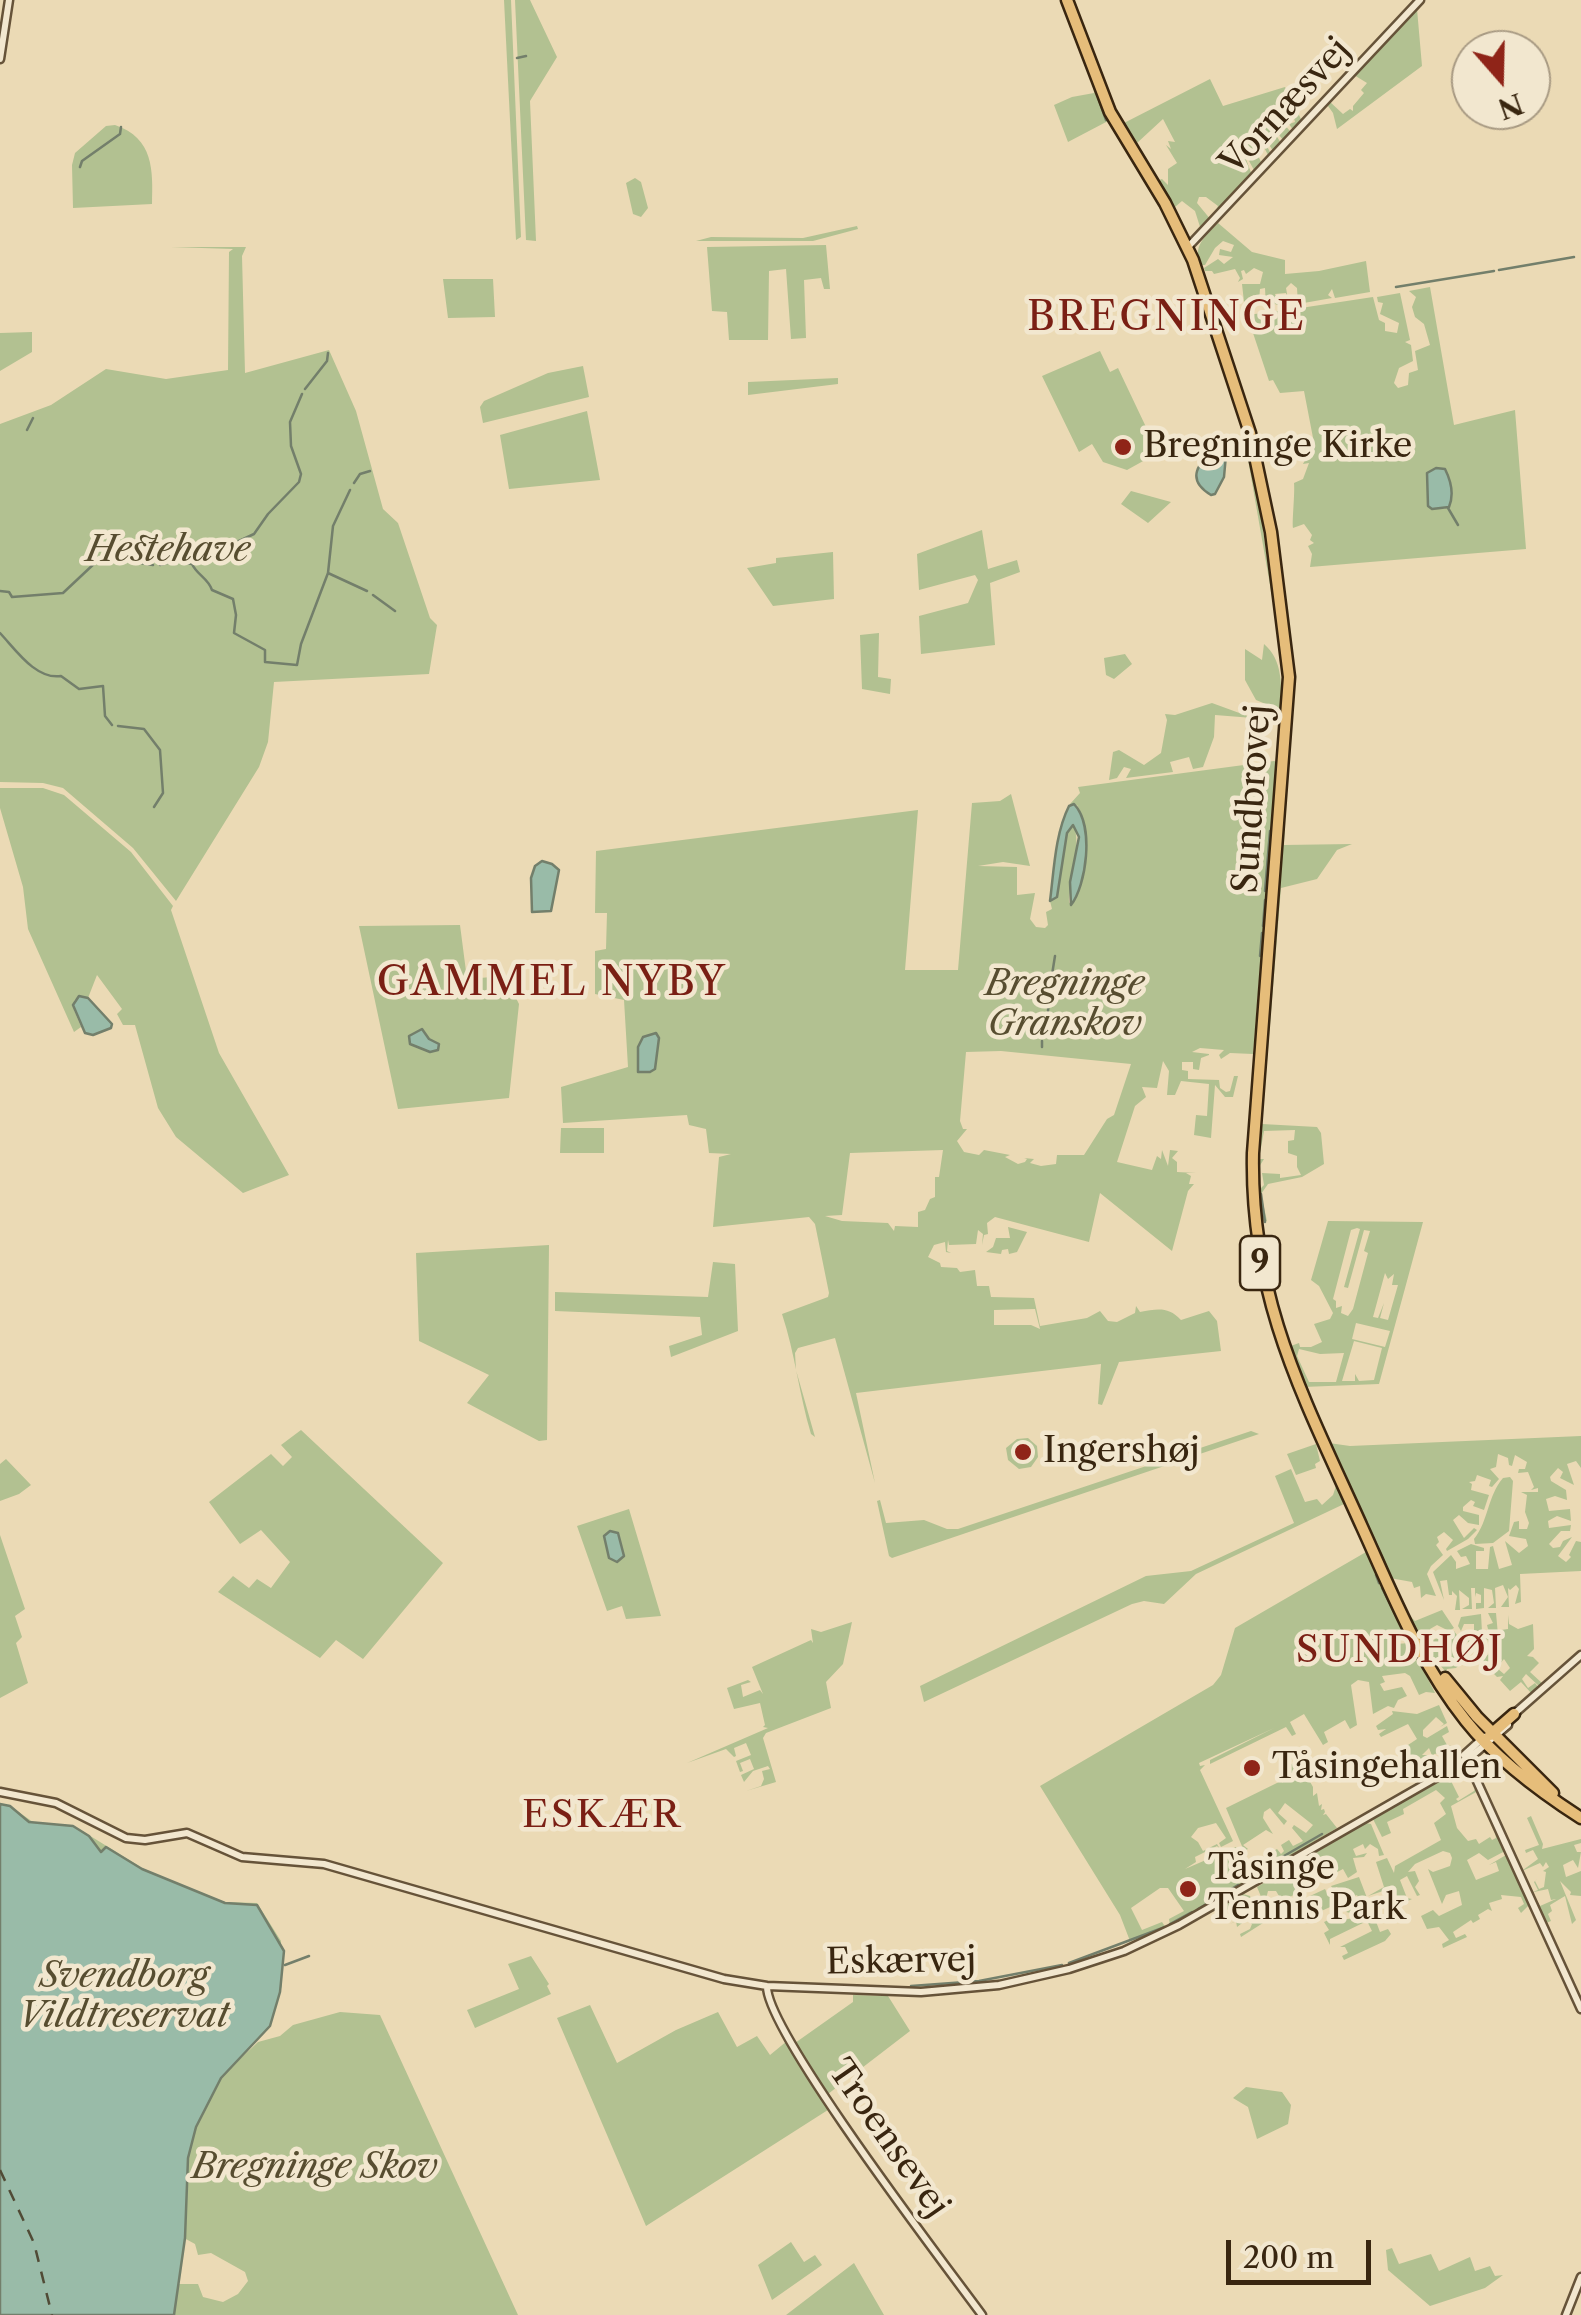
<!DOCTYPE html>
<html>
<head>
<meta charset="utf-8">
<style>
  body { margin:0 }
  #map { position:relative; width:1581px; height:2315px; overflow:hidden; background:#ebdab5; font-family:"Libre Caslon Text",serif }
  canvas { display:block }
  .north { position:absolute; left:1451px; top:30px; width:100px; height:100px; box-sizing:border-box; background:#f2e7cf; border:2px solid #a89a83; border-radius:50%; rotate:160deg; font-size:28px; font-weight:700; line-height:40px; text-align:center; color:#392610 }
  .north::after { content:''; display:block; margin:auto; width:35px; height:45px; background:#8f2418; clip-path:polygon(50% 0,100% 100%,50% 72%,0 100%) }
  .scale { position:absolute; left:1226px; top:2240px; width:145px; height:45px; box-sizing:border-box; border:5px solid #392610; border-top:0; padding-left:12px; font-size:30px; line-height:35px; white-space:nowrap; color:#392610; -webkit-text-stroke:8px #f2e7cf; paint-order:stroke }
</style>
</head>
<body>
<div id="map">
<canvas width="1581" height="2315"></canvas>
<div class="north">N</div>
<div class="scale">200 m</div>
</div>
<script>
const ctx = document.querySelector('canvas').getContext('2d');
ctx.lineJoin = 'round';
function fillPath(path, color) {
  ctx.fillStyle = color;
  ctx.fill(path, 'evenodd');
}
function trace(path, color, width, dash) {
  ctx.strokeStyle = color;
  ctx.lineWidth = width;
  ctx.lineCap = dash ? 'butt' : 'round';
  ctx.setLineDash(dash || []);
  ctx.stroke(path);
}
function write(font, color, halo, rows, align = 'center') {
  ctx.font = font + ' "Libre Caslon Text",serif';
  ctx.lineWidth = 9;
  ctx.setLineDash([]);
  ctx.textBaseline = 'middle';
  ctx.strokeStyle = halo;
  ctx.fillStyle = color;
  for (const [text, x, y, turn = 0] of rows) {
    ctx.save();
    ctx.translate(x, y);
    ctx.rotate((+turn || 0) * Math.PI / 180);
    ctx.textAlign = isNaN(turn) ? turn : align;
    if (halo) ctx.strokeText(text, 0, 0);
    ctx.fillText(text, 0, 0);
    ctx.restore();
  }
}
const green = new Path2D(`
  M 504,0 L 511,0 L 521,237 L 516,240 Z
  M 515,0 L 530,0 L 557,57 L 530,101 L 536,241 L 526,240 Z
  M 1417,9 L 1422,66 L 1337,129 L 1333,113 L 1328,106 L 1323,108 L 1329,101 L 1343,114 L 1350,109 L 1353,111 L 1353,106 L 1364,93 L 1361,90 L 1367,83 L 1354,75 Z
  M 1210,79 L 1223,106 L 1285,87 L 1302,121 L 1293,130 L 1289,124 L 1295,122 L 1292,110 L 1286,105 L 1279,110 L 1278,118 L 1291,132 L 1283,140 L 1279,135 L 1282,130 L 1280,121 L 1268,123 L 1281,143 L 1273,151 L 1268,143 L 1273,140 L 1267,131 L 1260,133 L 1270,152 L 1268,155 L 1257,134 L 1250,138 L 1261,162 L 1254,170 L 1249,161 L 1254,157 L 1251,150 L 1247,151 L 1245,144 L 1241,146 L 1252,175 L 1214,215 L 1218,206 L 1206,197 L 1199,197 L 1197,203 L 1211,220 L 1201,230 L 1195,211 L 1182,201 L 1175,207 L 1159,180 L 1162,179 L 1168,185 L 1168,169 L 1177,163 L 1166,145 L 1171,149 L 1168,141 L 1175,142 L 1163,119 L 1137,143 L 1124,123 Z
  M 1093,84 L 1108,121 L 1068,142 L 1054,105 L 1072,97 L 1094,93 Z
  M 115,125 C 154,138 153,171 152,204 L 73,208 L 72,165 L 75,153 L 106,126 Z
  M 635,178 L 641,182 L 648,208 L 641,217 L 633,214 L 626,183 Z
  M 1218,223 L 1252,252 L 1285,260 L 1285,274 L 1319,271 L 1366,261 L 1370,292 L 1335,298 L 1332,289 L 1328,295 L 1332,298 L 1298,304 L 1297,288 L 1291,283 L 1286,288 L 1289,305 L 1286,293 L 1275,294 L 1281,306 L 1275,304 L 1266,308 L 1265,288 L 1260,289 L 1259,301 L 1254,295 L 1244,302 L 1242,284 L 1260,284 L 1263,272 L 1254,268 L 1246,274 L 1244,270 L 1241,271 L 1243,279 L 1238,282 L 1240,278 L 1235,269 L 1214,274 L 1212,271 L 1205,271 L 1204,268 L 1218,259 L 1224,264 L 1233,257 L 1219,255 L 1220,249 L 1231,252 L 1234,245 L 1223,241 L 1215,248 L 1205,265 L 1202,265 C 1191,247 1205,237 1218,223 Z
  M 857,226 L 858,229 L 813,241 L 696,241 L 711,237 L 803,238 Z
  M 826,245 L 830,289 L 824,289 L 821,278 L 804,280 L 806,338 L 791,339 L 786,269 L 769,271 L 768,340 L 729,340 L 727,312 L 712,311 L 707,247 Z
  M 171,247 L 246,247 L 242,256 L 245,373 L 329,350 L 356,411 L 383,509 L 398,523 L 430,618 L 437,625 L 429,674 L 274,682 L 268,742 L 259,767 L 176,901 L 133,848 L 63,788 L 43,783 L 0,782 L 0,424 L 51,405 L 106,369 L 166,379 L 228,370 L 229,252 L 233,249 Z
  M 443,279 L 493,279 L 495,317 L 448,318 Z
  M 1430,287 L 1454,425 L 1515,410 L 1526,549 L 1310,567 L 1312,554 L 1308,546 L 1314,543 L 1310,540 L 1312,535 L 1304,524 L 1293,528 C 1292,520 1295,494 1294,483 L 1303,479 L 1309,463 L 1303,464 L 1314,443 L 1304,391 L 1280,393 L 1273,380 L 1269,381 L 1247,315 L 1286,310 L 1288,318 L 1293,316 L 1294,309 L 1373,297 L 1379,320 L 1385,323 L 1385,331 L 1397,333 L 1399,323 L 1380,314 L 1383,303 L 1378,302 L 1377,297 L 1400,293 L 1410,340 L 1405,342 L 1411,345 L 1413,361 L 1399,368 L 1394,383 L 1398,388 L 1408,385 L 1409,373 L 1418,370 L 1415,351 L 1430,345 L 1424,324 L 1415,317 L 1412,307 L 1416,297 L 1409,291 ZM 1437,468 L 1445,469 L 1451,484 L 1452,500 L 1444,509 L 1428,505 L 1427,473 Z
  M 32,332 L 32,352 L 0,371 L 0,333 Z
  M 1100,351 L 1110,372 L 1118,368 L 1146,427 L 1145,460 L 1127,470 L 1103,462 L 1092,444 L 1079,452 L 1042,376 Z
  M 583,366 L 589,397 L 483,423 L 480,407 L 484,401 L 548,373 Z
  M 838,378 L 838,384 L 748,395 L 748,382 Z
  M 587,411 L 600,480 L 509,489 L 500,435 Z
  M 1247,454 L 1257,486 L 1273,602 Z
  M 1131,491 L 1171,502 L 1148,523 L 1121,504 Z
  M 982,530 L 988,569 L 1017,560 L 1020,572 L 990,583 L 995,645 L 921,654 L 919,616 L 968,603 L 978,580 L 975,575 L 919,590 L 917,554 Z
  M 833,552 L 834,599 L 773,606 L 747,568 L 776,563 L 776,558 Z
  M 879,633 L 878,677 L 891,679 L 890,694 L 862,689 L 860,635 Z
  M 1264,644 C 1283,660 1282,687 1280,710 L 1256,700 L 1245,680 L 1245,649 L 1262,660 Z
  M 1125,654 L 1132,664 L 1114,679 L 1106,675 L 1104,658 Z
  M 1212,703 L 1253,718 L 1215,715 L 1214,737 L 1203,767 L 1193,769 L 1189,757 L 1170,762 L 1173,772 L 1126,778 L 1131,769 L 1124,767 L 1117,778 L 1109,780 L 1113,752 L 1119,750 L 1144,765 L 1161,753 L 1167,720 L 1165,714 L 1175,715 Z
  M 1274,761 L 1277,762 L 1253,1054 L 1230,1053 L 1221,1059 L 1219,1055 L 1224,1050 L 1200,1048 L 1192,1052 L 1209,1054 L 1209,1055 L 1201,1058 L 1199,1070 L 1193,1069 L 1193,1062 L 1182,1062 L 1182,1070 L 1188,1071 L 1188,1079 L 1219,1080 L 1220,1088 L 1226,1092 L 1230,1091 L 1234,1076 L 1238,1076 L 1233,1097 L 1225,1097 L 1215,1085 L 1211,1138 L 1194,1135 L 1196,1115 L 1207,1116 L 1209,1084 L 1181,1081 L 1175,1095 L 1167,1095 L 1169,1071 L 1163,1061 L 1157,1088 L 1142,1087 L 1146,1097 L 1135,1106 L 1117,1162 L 1152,1170 L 1157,1156 L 1161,1159 L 1162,1150 L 1168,1166 L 1170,1150 L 1178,1151 L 1172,1158 L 1177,1162 L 1177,1172 L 1196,1173 L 1186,1173 L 1191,1176 L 1189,1184 L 1194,1184 L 1188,1191 L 1172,1251 L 1100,1193 L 1089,1242 L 995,1217 L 987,1223 L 988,1234 L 984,1235 L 982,1245 L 983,1234 L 978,1230 L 976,1244 L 949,1245 L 948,1240 L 947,1251 L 951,1253 L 946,1252 L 945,1242 L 934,1245 L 928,1257 L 940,1263 L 941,1267 L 957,1268 L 960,1272 L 975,1270 L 977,1286 L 989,1286 L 991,1297 L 1034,1298 L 1040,1326 L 1087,1318 L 1100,1311 L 1108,1321 L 1117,1322 L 1135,1313 L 1136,1306 L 1140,1312 C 1157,1309 1168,1306 1181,1320 L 1209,1311 L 1217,1321 L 1221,1351 L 1119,1362 L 1102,1405 L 1098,1404 L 1101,1364 L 856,1393 L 875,1483 L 835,1338 L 798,1348 L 795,1353 L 796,1370 L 815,1437 L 811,1434 C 799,1394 795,1353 782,1314 L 828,1297 L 829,1293 L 815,1224 L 809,1217 L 713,1227 L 719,1157 L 731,1154 L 709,1153 L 706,1129 L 689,1125 L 687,1115 L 563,1123 L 561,1087 L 628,1067 L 624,1000 L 595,994 L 595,951 L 606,949 L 607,913 L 595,913 L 596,851 L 918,810 L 905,970 L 958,970 L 972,803 L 1000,801 L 1011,794 L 1030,866 L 1003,862 L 978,866 L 1017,867 L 1017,895 L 1035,893 L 1030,919 L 1036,927 L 1045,928 L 1048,925 L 1046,912 L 1052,909 L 1050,901 L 1058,892 L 1067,833 L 1073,825 C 1083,842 1068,883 1069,903 L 1076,899 C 1084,868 1094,836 1077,805 L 1070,804 L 1080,793 L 1078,787 ZM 1001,1051 L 1131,1064 L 1114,1115 L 1107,1119 L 1084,1155 L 1057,1155 L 1056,1164 L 1041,1166 L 1030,1163 L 1034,1159 L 1024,1158 L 1027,1159 L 1025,1162 L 1018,1164 L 1005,1157 L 1010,1155 L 984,1150 L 979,1155 L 964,1152 L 957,1141 L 967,1129 L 963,1129 L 960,1121 L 966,1052 ZM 943,1150 L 939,1177 L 935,1177 L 935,1197 L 930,1199 L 925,1210 L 918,1212 L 918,1227 L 895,1226 L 894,1231 L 888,1223 L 842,1221 L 825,1216 L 842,1215 L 850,1153 ZM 1035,1309 L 1040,1329 L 1031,1325 L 994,1325 L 994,1310 Z
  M 0,788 L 43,788 L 64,795 L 131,852 L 173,906 L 171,910 L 219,1053 L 289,1175 L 243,1193 L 176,1137 L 158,1108 L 135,1025 L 123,1025 L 117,1014 L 122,1009 L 97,975 L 88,998 L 79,996 L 74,1001 L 74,1010 L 81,1027 L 74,1032 L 28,929 L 23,887 L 0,808 Z
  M 1283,822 L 1285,823 L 1284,845 L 1352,844 L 1337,850 L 1317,879 L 1281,888 L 1262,1124 L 1317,1127 L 1321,1133 L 1324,1164 L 1302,1177 L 1268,1184 L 1261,1194 L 1267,1221 L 1259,1222 L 1257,1192 L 1264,1185 L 1262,1173 L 1280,1174 L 1280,1178 L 1301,1175 L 1297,1167 L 1297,1156 L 1288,1153 L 1288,1141 L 1294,1140 L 1295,1130 L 1264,1131 L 1259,1159 L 1264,1159 L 1259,1167 L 1259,1186 L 1256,1159 Z
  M 460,925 L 467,979 L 492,977 L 514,994 L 519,1004 L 509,1098 L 398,1109 L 359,926 Z
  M 561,1128 L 604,1128 L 604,1153 L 560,1153 Z
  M 1328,1221 L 1423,1222 L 1379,1384 L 1303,1387 L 1288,1347 L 1299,1343 L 1300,1347 L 1311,1347 L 1322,1342 L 1314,1324 L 1330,1319 L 1333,1313 L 1319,1286 L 1311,1280 ZM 1357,1228 L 1360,1229 L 1344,1287 L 1348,1288 L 1364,1230 L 1370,1231 L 1364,1251 L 1368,1253 L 1353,1309 L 1348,1316 L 1341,1313 L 1342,1306 L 1336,1308 L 1336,1301 L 1333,1299 L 1351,1230 ZM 1385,1273 L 1388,1279 L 1394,1274 L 1392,1285 L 1398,1285 L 1388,1320 L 1380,1318 L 1384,1303 L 1378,1318 L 1373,1317 ZM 1356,1323 L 1390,1331 L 1385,1347 L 1352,1339 ZM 1354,1341 L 1382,1348 L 1374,1380 L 1359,1381 L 1355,1374 L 1355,1381 L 1342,1381 ZM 1299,1349 L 1320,1354 L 1344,1353 L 1336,1382 L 1309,1382 L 1297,1356 Z
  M 1008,1227 L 1027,1232 L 1017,1252 L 1009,1254 L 1008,1249 L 1002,1250 L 1001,1254 L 986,1252 L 993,1247 L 996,1238 L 1010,1238 Z
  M 549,1245 L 547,1440 L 539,1441 L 467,1403 L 489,1375 L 419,1341 L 416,1253 Z
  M 713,1262 L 735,1264 L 738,1331 L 671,1357 L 669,1346 L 702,1335 L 700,1317 L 555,1311 L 555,1292 L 708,1297 Z
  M 301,1430 L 443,1563 L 363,1659 L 336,1640 L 320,1658 L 218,1592 L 233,1576 L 249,1588 L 257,1579 L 271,1588 L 290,1562 L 261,1530 L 240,1544 L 209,1502 L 271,1454 L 283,1466 L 292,1457 L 281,1445 Z
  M 1251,1431 L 1259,1434 L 892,1558 L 889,1556 L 877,1501 L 880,1500 L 886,1523 L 924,1520 L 947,1529 L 958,1529 Z
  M 1581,1436 L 1581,1468 L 1576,1461 L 1567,1464 L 1574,1485 L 1560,1478 L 1563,1472 L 1558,1468 L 1550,1477 L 1551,1481 L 1566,1490 L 1567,1500 L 1555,1496 L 1546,1499 L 1549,1511 L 1570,1509 L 1571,1521 L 1557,1516 L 1548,1521 L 1549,1528 L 1571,1525 L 1570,1531 L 1561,1531 L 1549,1544 L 1553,1548 L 1560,1547 L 1563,1541 L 1572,1537 L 1558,1556 L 1566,1562 L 1571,1557 L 1569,1555 L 1576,1541 L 1581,1542 L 1581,1571 L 1520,1574 L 1521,1602 L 1515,1604 L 1519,1589 L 1516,1585 L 1510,1590 L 1508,1588 L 1509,1607 L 1501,1607 L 1508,1597 L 1503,1585 L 1495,1588 L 1496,1608 L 1488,1608 L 1494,1603 L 1492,1590 L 1484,1588 L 1484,1608 L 1476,1609 L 1476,1603 L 1481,1603 L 1481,1595 L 1476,1593 L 1475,1597 L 1475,1588 L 1471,1588 L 1472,1609 L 1462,1609 L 1469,1605 L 1469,1598 L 1459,1590 L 1460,1610 L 1455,1610 L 1457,1596 L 1452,1591 L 1452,1595 L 1449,1595 L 1447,1580 L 1440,1581 L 1444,1600 L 1433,1572 L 1451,1555 L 1456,1562 L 1456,1569 L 1470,1564 L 1466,1556 L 1461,1557 L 1457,1551 L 1471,1544 L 1484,1548 L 1484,1551 L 1476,1551 L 1476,1569 L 1488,1569 L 1490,1547 L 1493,1546 L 1499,1569 L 1512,1565 L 1505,1541 L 1519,1553 L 1528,1546 L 1526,1539 L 1509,1536 L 1514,1522 L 1519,1521 L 1519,1529 L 1527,1529 L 1529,1523 L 1525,1512 L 1527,1495 L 1521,1492 L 1538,1492 L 1538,1488 L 1531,1490 L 1534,1487 L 1528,1472 L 1518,1473 L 1519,1469 L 1525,1469 L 1527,1462 L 1515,1455 L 1512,1466 L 1509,1465 L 1508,1458 L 1498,1454 L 1496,1467 L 1490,1469 L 1499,1479 L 1492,1487 L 1489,1486 L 1491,1480 L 1477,1475 L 1475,1481 L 1469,1482 L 1472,1484 L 1471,1490 L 1489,1495 L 1484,1510 L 1473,1506 L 1475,1502 L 1471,1500 L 1463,1507 L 1463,1511 L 1479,1515 L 1479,1525 L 1468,1523 L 1459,1515 L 1453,1520 L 1464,1538 L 1474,1528 L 1477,1530 L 1468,1539 L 1447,1551 L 1446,1549 L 1453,1540 L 1444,1532 L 1437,1537 L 1439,1542 L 1436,1545 L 1443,1555 L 1431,1566 L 1427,1574 L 1436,1596 L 1426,1594 L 1421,1598 L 1420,1586 L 1414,1588 L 1412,1582 L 1390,1578 L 1329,1443 L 1350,1446 Z
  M 1028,1438 L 1037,1446 L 1038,1457 L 1031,1467 L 1019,1469 L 1008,1460 L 1006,1448 L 1017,1439 Z
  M 1316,1444 L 1320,1461 L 1315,1464 L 1316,1468 L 1296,1475 L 1287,1454 Z
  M 6,1459 L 31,1485 L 19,1494 L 0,1501 L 0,1464 Z
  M 1291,1469 L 1305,1502 L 1317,1499 L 1322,1505 L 1333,1495 L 1336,1486 L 1344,1504 L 1196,1574 L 1164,1604 L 1144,1601 L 1132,1604 L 924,1702 L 920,1686 L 1146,1576 L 1191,1571 L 1294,1523 L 1275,1476 Z
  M 1510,1477 L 1513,1481 L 1509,1531 L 1493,1543 L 1475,1544 L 1474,1539 C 1489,1520 1487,1497 1503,1478 Z
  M 629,1509 L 661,1616 L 626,1619 L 622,1606 L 607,1611 L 577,1526 Z
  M 0,1535 L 25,1609 L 15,1616 L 22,1637 L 16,1643 L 28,1683 L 0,1698 Z
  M 1366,1552 L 1406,1635 L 1396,1644 L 1410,1643 L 1435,1693 L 1426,1692 L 1419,1695 L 1410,1676 L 1405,1673 L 1382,1676 L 1385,1682 L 1380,1684 L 1384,1691 L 1402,1687 L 1407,1696 L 1398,1700 L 1394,1708 L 1388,1706 L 1373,1714 L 1369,1682 L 1358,1680 L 1351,1685 L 1357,1725 L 1350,1729 L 1345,1720 L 1324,1732 L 1328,1742 L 1323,1745 L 1304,1714 L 1290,1722 L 1296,1734 L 1292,1736 L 1286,1727 L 1210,1764 L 1210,1760 L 1274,1728 L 1199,1763 L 1200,1766 L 1205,1765 L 1200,1770 L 1233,1841 L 1221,1847 L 1219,1843 L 1226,1838 L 1216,1823 L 1198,1828 L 1191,1837 L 1198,1842 L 1203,1851 L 1217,1844 L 1220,1849 L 1217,1846 L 1195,1857 L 1196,1862 L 1185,1869 L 1236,1847 L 1250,1879 L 1170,1925 L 1169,1919 L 1184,1911 L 1168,1888 L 1160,1888 L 1131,1908 L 1142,1930 L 1162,1922 L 1166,1928 L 1130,1941 L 1120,1915 L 1040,1786 L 1213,1685 L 1221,1675 L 1235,1628 Z
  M 1442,1610 L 1454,1628 L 1449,1631 L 1437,1625 L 1430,1629 L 1433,1636 L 1426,1638 L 1426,1643 L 1454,1631 L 1470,1653 L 1456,1668 L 1447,1669 L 1446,1672 L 1432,1656 L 1409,1615 L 1415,1621 Z
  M 1488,1613 L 1496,1613 L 1498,1635 L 1501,1630 L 1508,1629 L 1508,1615 L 1509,1624 L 1518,1629 L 1533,1624 L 1534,1649 L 1527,1656 L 1533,1657 L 1539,1663 L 1530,1672 L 1543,1684 L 1540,1687 L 1526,1674 L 1522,1679 L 1528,1688 L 1535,1683 L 1539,1688 L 1532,1694 L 1521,1682 L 1510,1691 L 1500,1680 L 1503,1676 L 1497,1677 L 1493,1673 L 1498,1669 L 1504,1674 L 1510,1668 L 1504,1659 L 1497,1667 L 1502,1660 L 1496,1654 L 1486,1665 L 1482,1660 L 1493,1650 L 1487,1639 L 1477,1645 L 1482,1653 L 1478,1656 L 1464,1636 L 1470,1640 L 1466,1632 L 1474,1630 L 1474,1624 L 1464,1624 L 1461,1631 L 1458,1626 L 1461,1617 L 1481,1614 L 1482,1632 L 1494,1635 L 1488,1629 L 1487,1625 L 1493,1623 Z
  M 852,1622 L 843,1664 L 826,1682 L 831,1708 L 766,1733 L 763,1738 L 776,1782 L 746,1791 L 761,1786 L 764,1779 L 762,1771 L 770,1769 L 768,1766 L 753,1771 L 744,1782 L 741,1775 L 754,1769 L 750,1759 L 740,1763 L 743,1771 L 740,1772 L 736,1761 L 751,1755 L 746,1743 L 734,1748 L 736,1756 L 734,1757 L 726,1749 L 687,1763 L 768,1728 L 763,1727 L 765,1725 L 760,1703 L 734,1709 L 727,1688 L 748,1680 L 751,1682 L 741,1685 L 743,1697 L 760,1690 L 763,1694 L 752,1667 L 811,1640 L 813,1643 L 811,1629 L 821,1632 Z
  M 1439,1705 L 1447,1723 L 1440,1727 L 1444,1724 L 1436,1717 L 1423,1730 L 1423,1736 L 1427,1738 L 1447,1726 L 1449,1732 L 1442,1736 L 1447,1745 L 1456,1747 L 1459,1754 L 1441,1768 L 1438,1763 L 1445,1759 L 1441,1753 L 1434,1754 L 1433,1758 L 1429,1748 L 1422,1755 L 1427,1755 L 1436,1771 L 1417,1782 L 1411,1773 L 1416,1770 L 1419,1774 L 1425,1769 L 1421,1762 L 1414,1769 L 1411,1759 L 1406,1762 L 1402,1755 L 1404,1753 L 1402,1749 L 1417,1739 L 1408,1724 L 1381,1737 L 1379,1734 L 1386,1729 L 1378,1730 L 1376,1726 L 1393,1714 L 1392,1711 L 1417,1714 Z
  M 1298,1761 L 1313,1787 L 1313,1796 L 1317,1793 L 1319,1806 L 1322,1804 L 1321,1810 L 1324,1809 L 1325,1812 L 1323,1815 L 1326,1814 L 1337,1828 L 1257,1875 L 1251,1863 L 1277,1849 L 1281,1854 L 1284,1851 L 1281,1845 L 1289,1840 L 1293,1846 L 1303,1841 L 1292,1828 L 1294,1825 L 1306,1833 L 1313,1825 L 1285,1803 L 1278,1813 L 1287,1821 L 1284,1825 L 1270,1808 L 1264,1812 L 1263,1818 L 1273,1834 L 1266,1830 L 1243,1845 L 1248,1849 L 1244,1851 L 1226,1808 L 1281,1781 L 1283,1783 L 1279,1770 Z
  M 1463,1766 L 1473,1782 L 1464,1780 L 1461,1776 L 1451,1781 L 1459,1797 L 1456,1799 L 1458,1801 L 1474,1791 L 1476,1786 L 1478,1791 L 1451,1806 L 1457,1828 L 1468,1841 L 1476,1839 L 1479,1844 L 1490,1837 L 1492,1840 L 1496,1838 L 1494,1827 L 1505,1851 L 1488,1860 L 1479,1853 L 1467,1860 L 1476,1880 L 1499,1871 L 1496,1862 L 1489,1865 L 1506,1855 L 1530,1904 L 1521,1913 L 1518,1908 L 1524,1904 L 1521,1897 L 1501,1895 L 1502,1899 L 1489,1903 L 1492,1911 L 1488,1909 L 1478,1915 L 1480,1919 L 1473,1923 L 1471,1920 L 1453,1932 L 1456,1938 L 1465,1934 L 1467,1937 L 1443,1948 L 1442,1944 L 1449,1940 L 1439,1927 L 1427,1929 L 1421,1916 L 1433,1910 L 1439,1916 L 1462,1905 L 1459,1891 L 1446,1895 L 1442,1904 L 1428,1869 L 1433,1872 L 1450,1866 L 1452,1858 L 1450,1853 L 1443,1851 L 1415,1864 L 1408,1872 L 1415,1871 L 1419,1881 L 1415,1887 L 1420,1895 L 1417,1896 L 1407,1876 L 1400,1880 L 1407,1898 L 1412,1899 L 1397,1906 L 1389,1889 L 1368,1896 L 1384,1887 L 1376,1862 L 1387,1858 L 1394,1873 L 1395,1866 L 1441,1840 L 1434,1823 L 1446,1814 L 1440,1803 L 1445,1798 L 1436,1790 L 1403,1809 L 1404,1814 L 1387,1822 L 1391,1833 L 1382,1837 L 1373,1819 Z
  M 0,1805 L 10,1806 L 33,1822 L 79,1829 L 152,1874 L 225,1902 L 257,1903 L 281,1941 L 282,1985 L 271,2024 L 221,2077 L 258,2042 L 280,2036 L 293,2025 L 340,2012 L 380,2015 L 518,2315 L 0,2315 ZM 184,2238 L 195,2244 L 198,2255 L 211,2253 L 245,2272 L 248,2281 L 238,2294 L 223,2302 L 203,2297 L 198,2284 L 178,2284 Z
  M 1531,1816 L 1543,1844 L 1542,1849 L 1581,1839 L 1581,1843 L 1574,1845 L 1577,1852 L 1581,1852 L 1578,1868 L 1573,1860 L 1563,1865 L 1566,1877 L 1581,1871 L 1581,1896 L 1570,1895 L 1571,1892 L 1560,1881 L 1576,1920 L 1572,1924 L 1565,1896 L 1550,1905 L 1552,1911 L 1548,1914 L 1551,1921 L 1546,1923 L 1536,1899 L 1540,1906 L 1556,1899 L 1551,1900 L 1548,1889 L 1534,1892 L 1534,1896 L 1533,1892 L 1538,1890 L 1534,1882 L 1538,1878 L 1535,1881 L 1539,1889 L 1544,1887 L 1546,1872 L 1543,1871 L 1549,1867 L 1546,1862 L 1543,1867 L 1540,1863 L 1522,1871 L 1517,1860 L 1523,1870 L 1538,1859 L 1533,1850 L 1526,1853 L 1525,1850 L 1539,1845 L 1527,1818 Z
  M 1366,1823 L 1371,1824 L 1384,1855 L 1379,1856 L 1378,1849 L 1370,1844 L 1365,1849 L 1363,1844 L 1353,1849 L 1356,1856 L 1367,1853 L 1364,1857 L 1353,1858 L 1357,1872 L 1348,1878 L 1343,1869 L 1282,1901 L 1276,1891 L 1268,1891 L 1266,1899 L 1274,1916 L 1278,1916 L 1272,1923 L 1257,1887 Z
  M 1359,1877 L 1380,1932 L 1388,1929 L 1391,1934 L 1385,1941 L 1344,1960 L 1342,1956 L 1348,1953 L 1345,1947 L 1340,1947 L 1372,1931 L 1367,1921 L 1330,1939 L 1330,1945 L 1324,1933 L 1329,1930 L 1324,1922 L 1339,1915 L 1342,1920 L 1354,1918 L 1351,1913 L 1346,1912 L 1361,1904 L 1357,1895 L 1319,1912 L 1310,1896 L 1325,1889 L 1328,1895 L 1340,1892 L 1337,1887 L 1333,1889 L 1331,1886 Z
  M 1243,1894 L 1250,1896 L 1263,1923 L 1241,1937 L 1240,1934 L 1250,1929 L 1252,1924 L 1246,1920 L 1237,1927 L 1236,1921 L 1230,1924 L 1244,1916 L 1240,1906 L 1228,1910 L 1220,1907 Z
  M 531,1956 L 549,1984 L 547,1986 L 551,1994 L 475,2028 L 467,2010 L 519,1989 L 508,1964 Z
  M 853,1995 L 888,1996 L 910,2031 L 828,2094 L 795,2043 L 853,2002 Z
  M 590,2005 L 617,2063 L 676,2030 L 718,2012 L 737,2047 L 757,2036 L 770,2055 L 787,2041 L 831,2108 L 646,2226 L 557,2018 Z
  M 1246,2087 L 1282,2092 L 1291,2105 L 1288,2124 L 1257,2139 L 1248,2107 L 1233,2098 Z
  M 791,2242 L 804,2262 L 815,2255 L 822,2265 L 772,2300 L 758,2265 Z
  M 1392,2248 L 1399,2264 L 1431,2254 L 1439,2271 L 1470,2257 L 1475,2271 L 1490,2266 L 1495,2276 L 1503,2275 L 1485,2288 L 1430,2306 L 1388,2270 L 1386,2250 Z
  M 854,2263 L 884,2315 L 786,2315 Z`);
const water = new Path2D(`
  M 1219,452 L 1226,455 L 1224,477 L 1215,494 L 1211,495 C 1186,480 1196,461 1219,452 Z
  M 1436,468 L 1445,469 C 1451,481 1454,495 1449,507 L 1432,509 L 1428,506 L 1427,473 Z
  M 1074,804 C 1095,826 1086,886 1071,905 L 1070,882 L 1079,837 L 1073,825 L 1067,833 L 1057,897 L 1050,901 C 1054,870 1055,834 1069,806 Z
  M 542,861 L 552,864 L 559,870 L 551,911 L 532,912 L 531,878 L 535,866 Z
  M 79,996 L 88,998 L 112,1024 L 111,1028 L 93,1035 L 85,1033 L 73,1005 Z
  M 422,1029 L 429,1039 L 439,1044 L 438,1050 L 430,1052 L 410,1044 L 409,1036 Z
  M 656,1033 L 659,1038 L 655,1069 L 650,1072 L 638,1072 L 638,1047 L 643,1037 Z
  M 610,1531 L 618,1533 L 624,1556 L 617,1562 L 609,1558 L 604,1536 Z
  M 0,1804 L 10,1806 L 29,1822 L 73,1826 L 89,1836 L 101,1852 L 106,1847 L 142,1869 L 225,1903 L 257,1905 L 284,1951 L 280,1992 L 270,2026 L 221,2078 L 196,2127 L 188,2158 L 185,2238 L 174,2315 L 0,2315 Z`);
const stream = new Path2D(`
  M 517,58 L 526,56
  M 1099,100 L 1106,120
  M 80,167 L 82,161 L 120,134 L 121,127
  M 1499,270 L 1574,257
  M 1396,287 L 1494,271
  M 305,389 L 327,361 L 328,353
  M 27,430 L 33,418
  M 354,483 L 360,474 L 370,471
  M 1448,508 L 1458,525
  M 194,562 L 254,534 L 268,514 L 299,482 L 301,474 L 291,446 L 290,422 L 302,394
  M 160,565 L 174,561 L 192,564 C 197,575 208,578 212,590 L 233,599 L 236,615 L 234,633 L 265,650 L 265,662 L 297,665 L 301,644 L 328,573 L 367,591
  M 328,573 L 333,526 L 350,490
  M 0,591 L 9,592 L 12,597 L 63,593 L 96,562 L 130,556 L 133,562 L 153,565
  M 373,595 L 395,611
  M 0,633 C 16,650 36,680 61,676 L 79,689 L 103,686 L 105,716 L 112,725
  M 118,726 L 144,729 L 160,750 L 163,793 L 154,807
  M 1282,845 L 1283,823
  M 1265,891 L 1270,831
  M 1263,926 L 1265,900
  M 1275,929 L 1278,890
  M 1260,956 L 1262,933
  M 1051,981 L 1055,956
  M 1050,995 L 1050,984
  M 1048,1011 L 1049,998
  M 1045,1025 L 1047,1014
  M 1042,1038 L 1044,1028
  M 1042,1041 L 1042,1047
  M 1261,1194 L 1265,1222
  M 1315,1411 L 1385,1564
  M 1376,1575 L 1379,1583
  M 1382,1588 L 1396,1616
  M 1258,1871 L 1322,1834
  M 1198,1909 L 1238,1885
  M 1170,1924 L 1192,1912
  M 1069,1963 L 1165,1927
  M 285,1965 L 309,1956
  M 911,1986 L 979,1981 L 1062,1965`);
const ferry = new Path2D(`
  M 0,2170 L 34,2243 L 52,2315`);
const tertiary = new Path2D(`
  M 0,59 L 9,0
  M 1188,247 L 1420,0
  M 1514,1714 L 1581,1655
  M 1464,1755 L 1484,1737
  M 1465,1755 L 1581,2009
  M 0,1792 L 56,1803 L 126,1838 L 145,1840 L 187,1833 L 242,1857 L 324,1864 L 724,1979 L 767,1986 L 921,1992 L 999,1985 L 1069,1969 L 1124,1951 L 1179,1925 L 1467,1760 L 1508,1725
  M 767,1986 C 765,2030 946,2266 982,2315
  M 1566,2315 L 1581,2277`);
const primary = new Path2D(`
  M 1067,0 L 1110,112 L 1165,203 L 1193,260 L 1250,433 L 1271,532 L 1289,677 L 1253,1153 C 1250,1300 1304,1398 1362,1527 C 1392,1593 1420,1664 1466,1721 C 1497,1760 1539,1791 1581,1818
  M 1445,1678 L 1477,1717 L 1553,1793
  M 1490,1735 L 1514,1714`);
const markers = [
  [1123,447,10,"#8f2418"],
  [1023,1452,10,"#8f2418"],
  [1252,1768,10,"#8f2418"],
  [1188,1889,10,"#8f2418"]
];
const shields = [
  [1260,1263,40]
];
const shieldNames = [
  ["9",1260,1263]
];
const streetNames = [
  ["Vornæsvej",1286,107,-47],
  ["Sundbrovej",1253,799,-86],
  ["Eskærvej",901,1962,-1],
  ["Troensevej",888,2139,55]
];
const poiNames = [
  ["Bregninge Kirke",1143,447],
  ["Ingershøj",1043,1452],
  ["Tåsingehallen",1272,1768],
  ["Tåsinge",1208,1869],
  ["Tennis Park",1208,1909]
];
const parkNames = [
  ["Hestehave",168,551],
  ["Bregninge",1065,985],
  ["Granskov",1065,1025],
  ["Svendborg",124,1977],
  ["Vildtreservat",124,2017],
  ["Bregninge Skov",315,2168]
];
const neighbourhoodNames = [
  ["SUNDHØJ",1400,1651],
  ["ESKÆR",602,1816]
];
const quarterNames = [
  ["BREGNINGE",1167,318],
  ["GAMMEL NYBY",552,983]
];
fillPath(green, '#b2c191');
fillPath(water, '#99bba8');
trace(water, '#737f6b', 2.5);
trace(stream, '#737f6b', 2.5);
trace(ferry, '#514b36', 2.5, [12, 10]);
trace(tertiary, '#665339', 11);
trace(primary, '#392610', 15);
trace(tertiary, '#f2e7cf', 6);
trace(primary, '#e6bd7a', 10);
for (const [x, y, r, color] of markers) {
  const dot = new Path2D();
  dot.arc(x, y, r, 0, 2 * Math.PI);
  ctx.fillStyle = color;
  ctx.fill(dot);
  trace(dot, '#f2e7cf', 4);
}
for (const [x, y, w] of shields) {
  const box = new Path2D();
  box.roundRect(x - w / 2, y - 27, w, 54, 8);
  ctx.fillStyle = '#f2e7cf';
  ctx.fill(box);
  trace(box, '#392610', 2.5);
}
write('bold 32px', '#392610', null, shieldNames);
write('35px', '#392610', '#f2e7cf', streetNames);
write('35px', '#392610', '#f2e7cf', poiNames, 'left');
write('italic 35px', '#574d30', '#f2e7cf', parkNames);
ctx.letterSpacing = '2.5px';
write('38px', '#7a1f14', '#f2e7cf', neighbourhoodNames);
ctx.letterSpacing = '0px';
ctx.letterSpacing = '2.5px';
write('40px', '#7a1f14', '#f2e7cf', quarterNames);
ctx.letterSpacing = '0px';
</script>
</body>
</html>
